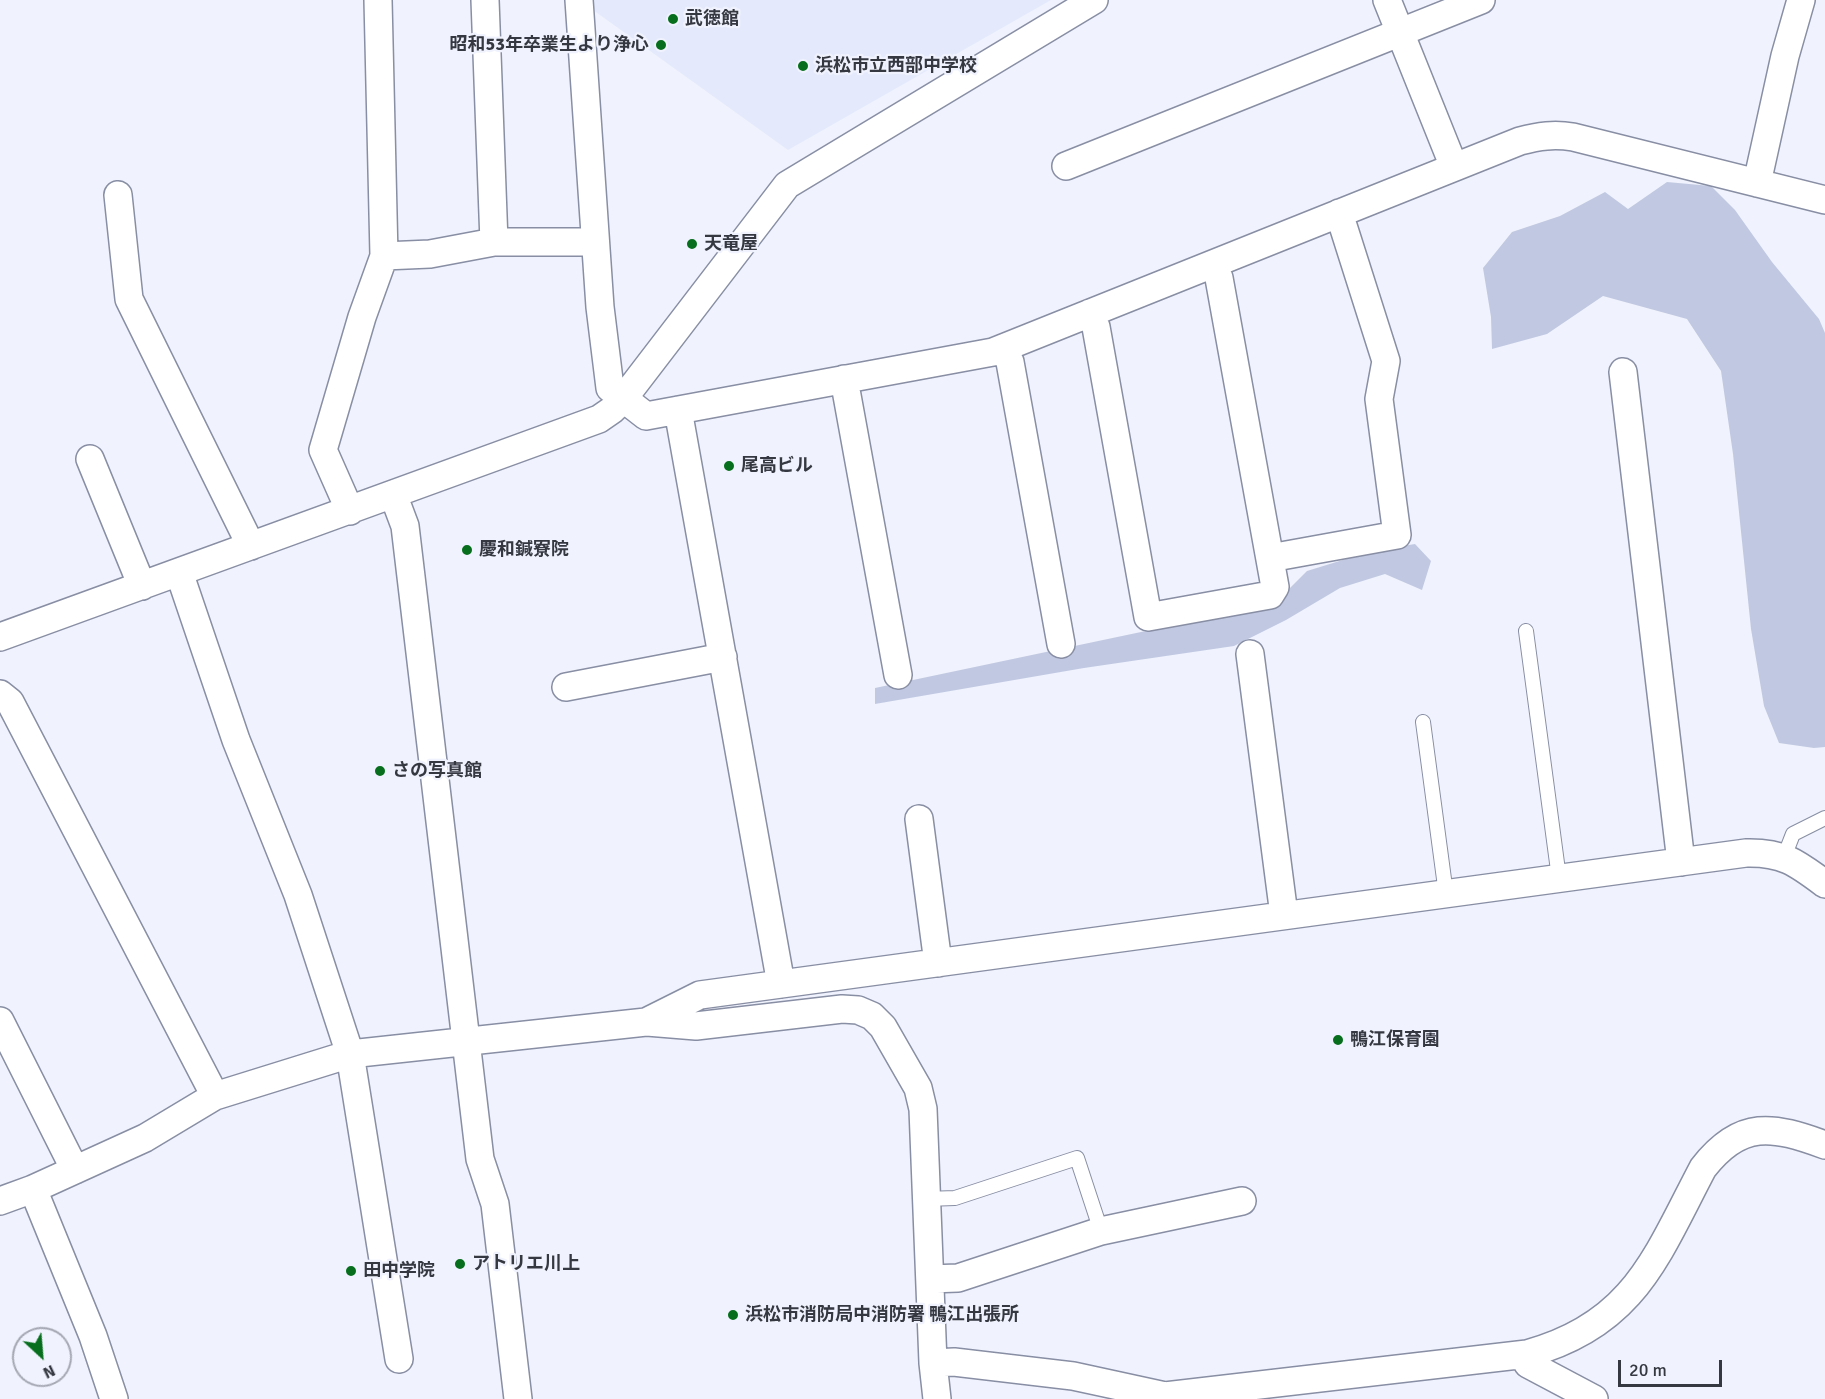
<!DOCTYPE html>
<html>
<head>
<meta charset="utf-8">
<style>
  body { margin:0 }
  #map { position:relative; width:1825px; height:1399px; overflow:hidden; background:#f0f3fd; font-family:Signika,sans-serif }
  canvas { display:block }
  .north { position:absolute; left:12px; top:1327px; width:60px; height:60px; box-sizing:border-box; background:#f0f3fd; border:2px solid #a5a8b2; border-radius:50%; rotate:154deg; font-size:16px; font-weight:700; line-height:24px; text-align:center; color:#353841 }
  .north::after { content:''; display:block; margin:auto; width:21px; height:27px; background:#076e1d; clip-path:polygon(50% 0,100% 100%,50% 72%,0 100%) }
  .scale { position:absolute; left:1618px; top:1360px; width:104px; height:27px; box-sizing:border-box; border:3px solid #353841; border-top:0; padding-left:8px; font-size:18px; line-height:21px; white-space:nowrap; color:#353841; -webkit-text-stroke:4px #f0f3fd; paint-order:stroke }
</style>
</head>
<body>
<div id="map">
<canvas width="1825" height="1399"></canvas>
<div class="north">N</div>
<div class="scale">20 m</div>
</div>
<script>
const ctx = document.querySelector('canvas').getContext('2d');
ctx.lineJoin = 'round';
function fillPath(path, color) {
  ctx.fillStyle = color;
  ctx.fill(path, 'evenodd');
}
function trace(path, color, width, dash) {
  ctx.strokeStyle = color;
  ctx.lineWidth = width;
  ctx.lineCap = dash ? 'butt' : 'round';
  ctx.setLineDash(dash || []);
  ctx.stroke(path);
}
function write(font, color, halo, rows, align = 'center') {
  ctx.font = font + ' Signika,"Noto Sans JP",sans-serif';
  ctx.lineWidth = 4.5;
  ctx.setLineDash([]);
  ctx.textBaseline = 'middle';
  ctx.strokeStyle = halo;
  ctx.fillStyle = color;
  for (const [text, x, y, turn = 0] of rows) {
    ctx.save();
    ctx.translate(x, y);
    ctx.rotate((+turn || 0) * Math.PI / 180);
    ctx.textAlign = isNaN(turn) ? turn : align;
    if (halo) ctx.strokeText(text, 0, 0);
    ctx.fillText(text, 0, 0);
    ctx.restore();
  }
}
const built = new Path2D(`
  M 593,0 L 1051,0 L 788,150 L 593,10 Z`);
const green = new Path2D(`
  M 1667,182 L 1711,186 L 1735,210 L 1772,262 L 1819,319 L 1825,333 L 1825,747 L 1814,748 L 1779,743 L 1764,706 L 1751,629 L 1733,454 L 1721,371 L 1687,319 L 1603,296 L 1547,334 L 1492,349 L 1491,317 L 1483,268 L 1512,232 L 1560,216 L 1605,192 L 1628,209 Z
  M 1415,544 L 1431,561 L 1422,590 L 1385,574 L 1340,588 L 1286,620 L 1234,646 L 1084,668 L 875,704 L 875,688 L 1274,604 L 1307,571 L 1372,551 Z`);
const service = new Path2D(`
  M 1526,631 L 1559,878
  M 1423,722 L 1446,894
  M 1784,857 L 1793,834 L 1825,818
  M 926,1199 L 955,1198 L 1077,1158 L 1101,1231`);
const minor = new Path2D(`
  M 485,0 L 494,242
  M 579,0 L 600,307 L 610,388 L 646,416 L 993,352 L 1520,141 C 1539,136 1554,134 1573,137 L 1825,200
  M 1387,0 L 1454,167
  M 1066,166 L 1481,0
  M 1757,183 L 1785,56 L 1801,0
  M 118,195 L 129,299 L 251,546
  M 384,256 L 430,254 L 494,242 L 595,242
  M 1090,313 L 1096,327 L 1148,617 L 1270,595 L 1275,587 L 1219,278 L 1214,264
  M 1004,348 L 1010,362 L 1061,644
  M 1623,372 L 1681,862
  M 844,379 L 898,675
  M 678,410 L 781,984
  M 90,459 L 142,586
  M 393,494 L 405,526 L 480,1159 L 495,1204 L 518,1399
  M 350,511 L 323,450 L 362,317 L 384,256 L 378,0
  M 1270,558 L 1397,535 L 1379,399 L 1386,361 L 1339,213
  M 179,572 L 236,740 L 298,895 L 350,1054 L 399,1359
  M 0,637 L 599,419 L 612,410 L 623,399 L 787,185 L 1094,0
  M 1250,654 L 1284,915
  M 566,687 L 723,657
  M 0,694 L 10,702 L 215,1096
  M 919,819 L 938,963
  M 0,1021 L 75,1170
  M 647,1022 L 696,1026 L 842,1009 L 858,1010 L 872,1016 L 883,1027 L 918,1088 L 923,1109 L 933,1363 L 937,1399
  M 33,1189 L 145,1138 L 215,1096 L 350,1054 L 646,1022 L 700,995 L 1746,853 C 1783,852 1797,863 1825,884
  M 0,1201 L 33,1189 L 93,1336 L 114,1399
  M 930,1279 L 958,1278 L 1101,1231 L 1242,1201
  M 1527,1354 L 1528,1364 L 1594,1399
  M 933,1363 L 954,1362 L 1073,1376 L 1165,1396 L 1527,1354 C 1634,1325 1656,1257 1703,1168 C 1741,1119 1773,1126 1825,1145`);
const markers = [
  [673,19,6,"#076e1d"],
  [661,45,6,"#076e1d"],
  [803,66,6,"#076e1d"],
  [692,244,6,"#076e1d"],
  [729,466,6,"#076e1d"],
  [467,550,6,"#076e1d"],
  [380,771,6,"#076e1d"],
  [1338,1040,6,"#076e1d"],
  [460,1264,6,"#076e1d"],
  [351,1271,6,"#076e1d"],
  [733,1315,6,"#076e1d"]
];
const poiNames = [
  ["武徳館",685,19],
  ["昭和53年卒業生より浄心",649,45,"right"],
  ["浜松市立西部中学校",815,66],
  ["天竜屋",704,244],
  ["尾高ビル",741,466],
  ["慶和鍼寮院",479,550],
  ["さの写真館",392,771],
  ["鴨江保育園",1350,1040],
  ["アトリエ川上",472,1264],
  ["田中学院",363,1271],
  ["浜松市消防局中消防署 鴨江出張所",745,1315]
];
fillPath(built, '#e4eafc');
fillPath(green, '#c1c9e2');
trace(service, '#888ea4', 16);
trace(minor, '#888ea4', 30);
trace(service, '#fff', 14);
trace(minor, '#fff', 27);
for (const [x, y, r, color] of markers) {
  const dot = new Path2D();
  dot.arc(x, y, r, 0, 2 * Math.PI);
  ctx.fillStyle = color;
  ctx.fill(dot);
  trace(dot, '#f0f3fd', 2);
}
write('bold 18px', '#353841', '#f0f3fd', poiNames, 'left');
</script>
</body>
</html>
